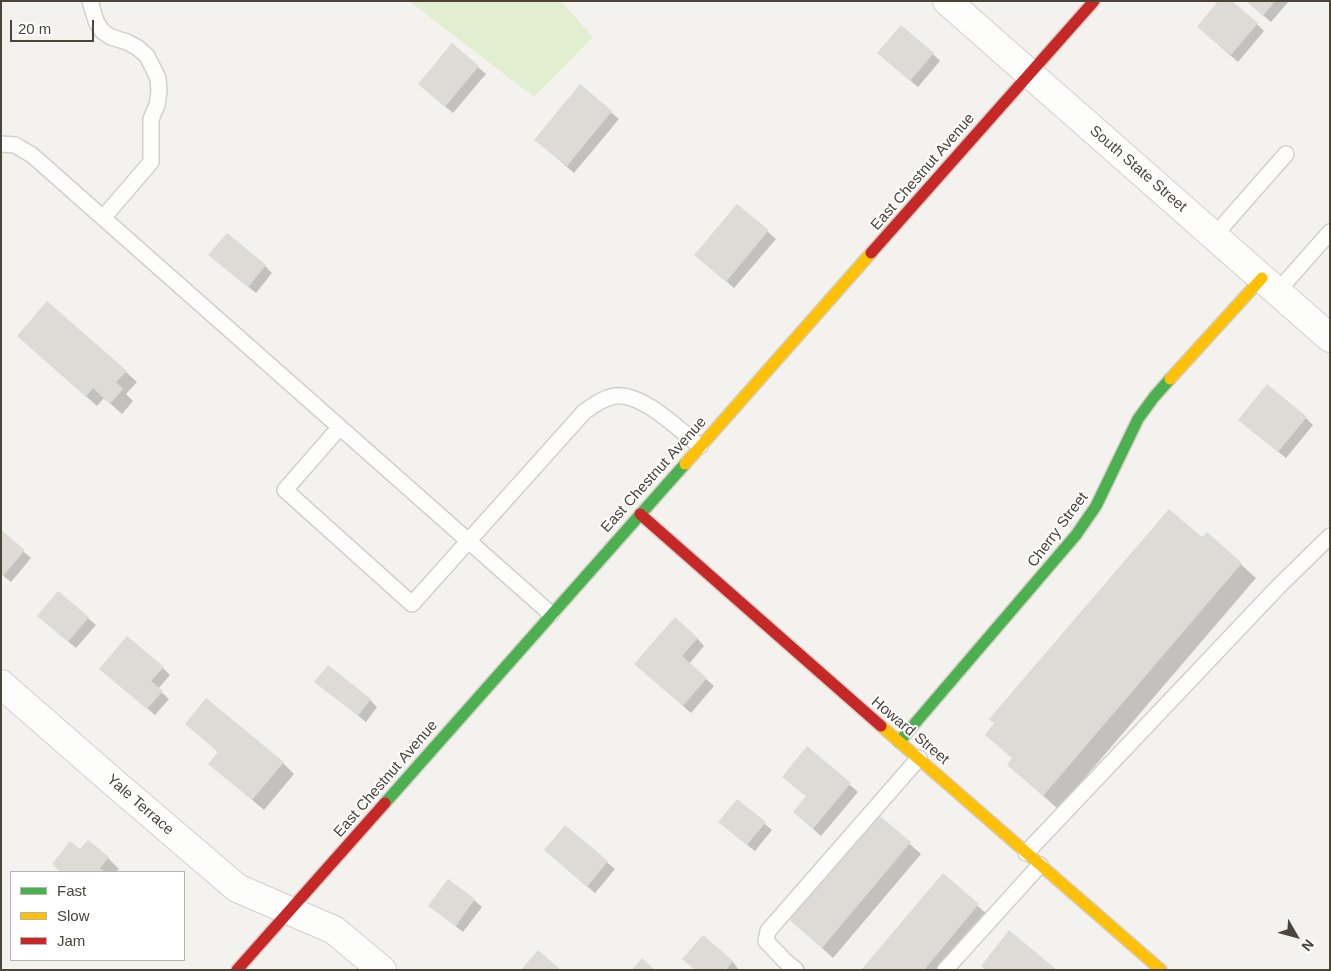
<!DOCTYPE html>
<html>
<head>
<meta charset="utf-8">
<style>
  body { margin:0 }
  #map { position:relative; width:1331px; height:971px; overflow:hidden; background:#f4f2ee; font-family:Helvetica,sans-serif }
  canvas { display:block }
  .frame { position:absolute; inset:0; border:2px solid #4b4439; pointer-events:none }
  .legend { position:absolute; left:10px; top:871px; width:175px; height:90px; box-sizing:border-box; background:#fff; border:1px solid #b7b4b0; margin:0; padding:6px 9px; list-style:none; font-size:15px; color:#4b4439 }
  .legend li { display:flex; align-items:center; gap:10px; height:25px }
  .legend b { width:25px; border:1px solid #b7b4b0 }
  .north { position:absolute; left:1271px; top:911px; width:50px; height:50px; -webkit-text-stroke:4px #fff; paint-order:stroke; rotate:128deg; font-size:14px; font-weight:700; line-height:20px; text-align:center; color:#4b4439 }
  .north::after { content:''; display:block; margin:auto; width:18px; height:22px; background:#4b4439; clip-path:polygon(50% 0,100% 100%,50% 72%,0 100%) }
  .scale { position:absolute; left:10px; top:20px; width:84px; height:22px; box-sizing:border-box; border:2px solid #4b4439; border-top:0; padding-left:6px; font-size:15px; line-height:18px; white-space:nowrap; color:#4b4439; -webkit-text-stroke:4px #fff; paint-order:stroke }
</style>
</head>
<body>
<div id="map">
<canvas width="1331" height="971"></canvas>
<div class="frame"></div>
<ul class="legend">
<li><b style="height:6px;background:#4caf50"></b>Fast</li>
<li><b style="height:6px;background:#ffc107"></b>Slow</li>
<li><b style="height:6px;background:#c62828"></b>Jam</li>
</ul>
<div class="north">N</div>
<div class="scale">20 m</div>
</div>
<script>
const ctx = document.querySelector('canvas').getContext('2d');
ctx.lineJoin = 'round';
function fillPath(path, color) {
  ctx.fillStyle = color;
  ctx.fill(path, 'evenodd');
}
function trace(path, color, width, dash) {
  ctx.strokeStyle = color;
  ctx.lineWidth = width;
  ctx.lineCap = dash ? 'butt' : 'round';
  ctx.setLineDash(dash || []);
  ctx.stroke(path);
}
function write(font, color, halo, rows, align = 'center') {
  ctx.font = font + ' Helvetica,sans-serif';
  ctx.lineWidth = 4;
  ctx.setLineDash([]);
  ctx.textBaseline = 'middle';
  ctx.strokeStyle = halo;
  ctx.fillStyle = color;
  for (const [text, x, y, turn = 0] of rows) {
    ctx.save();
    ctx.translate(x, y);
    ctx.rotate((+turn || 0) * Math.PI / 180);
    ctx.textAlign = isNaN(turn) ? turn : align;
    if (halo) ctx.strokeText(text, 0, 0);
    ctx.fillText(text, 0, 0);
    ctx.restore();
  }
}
const green = new Path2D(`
  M 409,1 L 561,1 L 593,37 L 534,97 Z`);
const shadow = new Path2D(`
  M 1246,1 L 1289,1 L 1271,22 Z
  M 1257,24 L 1264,31 L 1238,62 L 1198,27 Z
  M 452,45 L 486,74 L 453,113 L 427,91 Z
  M 933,54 L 940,61 L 918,87 L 886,60 Z
  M 580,86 L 619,119 L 574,173 L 536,140 Z
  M 737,205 L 776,239 L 734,288 L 696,255 Z
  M 217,262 L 265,266 L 272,273 L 256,293 Z
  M 18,336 L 126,372 L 137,382 L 126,394 L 133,401 L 122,414 L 104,398 L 97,406 Z
  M 1306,418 L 1313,425 L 1286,458 L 1247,427 Z
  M 1,532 L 31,558 L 11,582 L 1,574 Z
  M 1207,534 L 1256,578 L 1058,809 L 1009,765 L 1013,759 L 987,735 Z
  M 58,593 L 96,625 L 76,648 L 46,623 Z
  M 697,638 L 704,646 L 689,664 L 714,686 L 691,713 L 635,664 Z
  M 163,668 L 170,675 L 158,689 L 169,699 L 155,715 L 108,676 Z
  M 316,682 L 370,700 L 377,707 L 366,722 Z
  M 187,724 L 283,763 L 294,774 L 264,810 L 210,764 L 219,753 Z
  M 807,748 L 858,792 L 821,836 L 802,819 L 807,797 L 791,784 Z
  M 737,801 L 772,830 L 755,851 L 727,829 Z
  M 875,813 L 921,854 L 833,958 L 788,917 Z
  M 565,827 L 615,869 L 595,893 L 545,850 Z
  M 80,851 L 108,858 L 119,869 L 116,872 L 62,872 L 53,864 Z
  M 943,875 L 989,916 L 944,970 L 863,970 Z
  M 474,900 L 482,907 L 463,932 L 430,906 Z
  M 703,937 L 733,962 L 739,970 L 695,970 Z`);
const building = new Path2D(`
  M 1218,1 L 1232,1 L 1258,23 L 1231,55 L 1197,27 Z
  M 1246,1 L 1275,1 L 1263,16 Z
  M 901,25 L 934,53 L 910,81 L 877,53 Z
  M 452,43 L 479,66 L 445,107 L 418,84 Z
  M 580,84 L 612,111 L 567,166 L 534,140 Z
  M 737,204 L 769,230 L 726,282 L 694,255 Z
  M 227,233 L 266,265 L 248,287 L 208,255 Z
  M 47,301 L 127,371 L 116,382 L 123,389 L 110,404 L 93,388 L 86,397 L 17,336 Z
  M 1267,384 L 1307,417 L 1278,452 L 1238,420 Z
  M 1169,509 L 1202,537 L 1207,532 L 1242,563 L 1043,796 L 1007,765 L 1012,758 L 985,735 L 994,723 L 989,719 Z
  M 1,530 L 25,550 L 3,576 L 1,574 Z
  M 58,591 L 89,617 L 68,642 L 37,616 Z
  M 675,617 L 698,638 L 682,656 L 707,678 L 683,706 L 634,664 Z
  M 127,636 L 164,667 L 151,681 L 163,691 L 147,709 L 99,669 Z
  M 328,665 L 371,699 L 358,716 L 314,682 Z
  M 206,698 L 284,762 L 252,800 L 208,764 L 218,752 L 185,724 Z
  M 807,746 L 851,783 L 813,829 L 793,812 L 806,796 L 782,777 Z
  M 737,799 L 766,822 L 747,845 L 718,822 Z
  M 875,812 L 911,842 L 822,948 L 786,917 Z
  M 565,825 L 608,861 L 587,887 L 544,850 Z
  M 88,840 L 109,857 L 100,868 L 105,872 L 60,872 L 52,864 L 70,841 L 80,849 Z
  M 943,873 L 979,904 L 924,970 L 861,970 Z
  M 448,879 L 475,899 L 456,926 L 428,906 Z
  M 1009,930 L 1057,970 L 986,970 L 981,966 Z
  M 703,935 L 733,961 L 726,970 L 695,970 L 682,959 Z
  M 538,950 L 561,970 L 521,970 Z
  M 642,958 L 655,970 L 632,970 Z`);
const lane = new Path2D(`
  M 90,1 L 96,21 L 102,31 L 111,37 L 127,42 L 138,48 L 147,56 L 158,78 L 159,91 L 157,105 L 151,119 L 151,162 L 103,218
  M 1,144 L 15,145 L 32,155 L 551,614
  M 1214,236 L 1286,154
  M 1277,292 L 1330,232
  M 339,428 L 285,490 L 412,604 L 584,412 C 594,405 603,398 615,396 C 642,392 679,430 700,446
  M 1026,853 L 1278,587 L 1330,536
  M 796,970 L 785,961 L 766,941 L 768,931 L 919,758
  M 945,970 L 1040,865`);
const street = new Path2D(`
  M 947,1 L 1330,338
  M 1,684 L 112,781 L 237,888 L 334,930 L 382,970`);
const fast = new Path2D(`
  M 899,742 L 1076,535 L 1096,506 L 1138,419 L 1154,397 L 1170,379
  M 385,803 L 685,464`);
const slow = new Path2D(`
  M 1170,379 L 1262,278
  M 685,464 L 871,253
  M 881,726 L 1161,970`);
const jam = new Path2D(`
  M 871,253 L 1094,1
  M 640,514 L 881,726
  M 237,970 L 385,803`);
const streetNames = [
  ["South State Street",1138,169,41],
  ["East Chestnut Avenue",923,172,-49],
  ["East Chestnut Avenue",654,475,-48],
  ["Cherry Street",1058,530,-53],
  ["Howard Street",910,731,40],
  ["East Chestnut Avenue",386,779,-49],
  ["Yale Terrace",140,805,41]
];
fillPath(green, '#e1eecf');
fillPath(shadow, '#0003');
fillPath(building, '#dedbd6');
trace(lane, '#d2d0cb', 18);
trace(street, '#d2d0cb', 30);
trace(fast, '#d3cfc5', 14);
trace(slow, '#d3cfc5', 14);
trace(jam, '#d3cfc5', 14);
trace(lane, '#fdfdfc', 15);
trace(street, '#fdfdfc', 28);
trace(fast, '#4caf50', 11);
trace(slow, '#ffc107', 11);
trace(jam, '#c62828', 11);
write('15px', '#4b4439', '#fff', streetNames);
</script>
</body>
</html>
